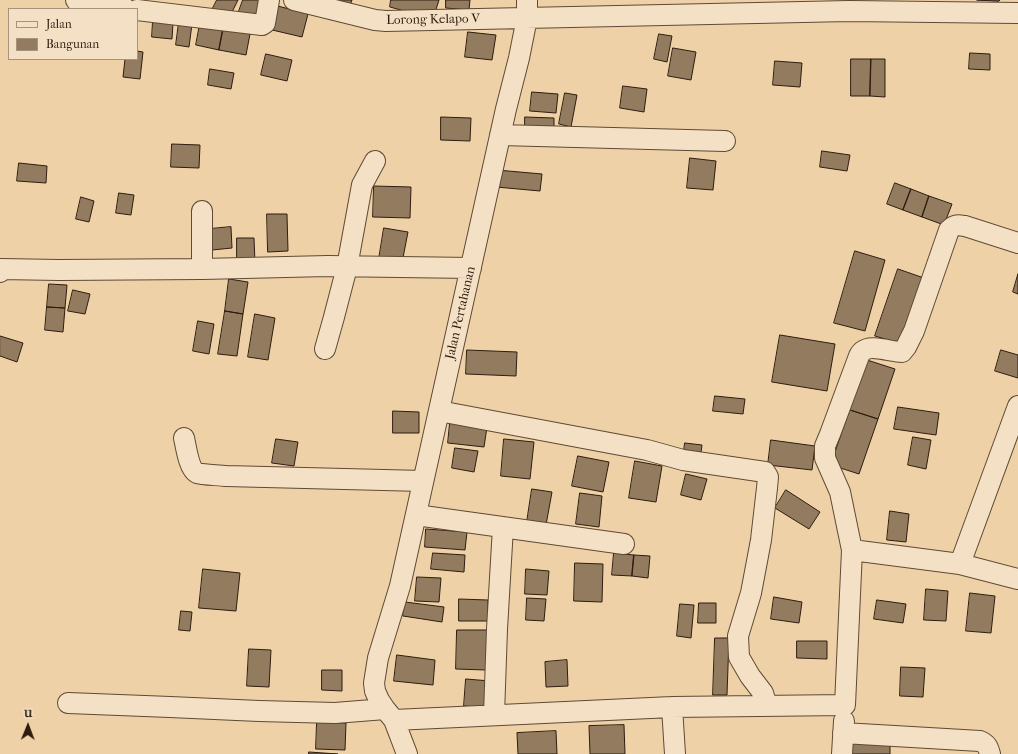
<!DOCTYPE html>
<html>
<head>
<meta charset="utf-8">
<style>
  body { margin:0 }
  #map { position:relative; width:1018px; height:754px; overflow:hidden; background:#eed1a6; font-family:"IM FELL French Canon",serif }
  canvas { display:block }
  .legend { position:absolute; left:8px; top:8px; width:130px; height:52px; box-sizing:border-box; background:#f4e1c5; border:1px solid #a5937c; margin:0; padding:5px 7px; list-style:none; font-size:12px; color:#2e1d0f }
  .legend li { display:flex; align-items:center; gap:8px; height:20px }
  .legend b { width:20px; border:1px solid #a5937c }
  .north { position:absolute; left:8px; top:706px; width:40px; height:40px; -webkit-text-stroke:3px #f4e1c5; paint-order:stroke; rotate:1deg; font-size:11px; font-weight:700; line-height:16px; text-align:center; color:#2e1d0f }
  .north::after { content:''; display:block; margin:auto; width:14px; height:18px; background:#2e1d0f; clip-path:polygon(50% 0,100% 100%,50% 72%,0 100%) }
</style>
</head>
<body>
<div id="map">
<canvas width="1018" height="754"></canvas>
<ul class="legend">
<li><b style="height:5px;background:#f4e1c5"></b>Jalan</li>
<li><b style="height:11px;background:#927b5e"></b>Bangunan</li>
</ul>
<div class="north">U</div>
</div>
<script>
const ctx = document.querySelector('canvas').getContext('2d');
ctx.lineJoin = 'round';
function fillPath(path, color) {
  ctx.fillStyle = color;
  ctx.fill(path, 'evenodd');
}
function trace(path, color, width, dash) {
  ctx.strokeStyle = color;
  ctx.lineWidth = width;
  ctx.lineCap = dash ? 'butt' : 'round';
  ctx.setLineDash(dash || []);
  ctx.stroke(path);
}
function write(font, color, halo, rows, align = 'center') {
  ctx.font = font + ' "IM FELL French Canon",serif';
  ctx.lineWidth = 3.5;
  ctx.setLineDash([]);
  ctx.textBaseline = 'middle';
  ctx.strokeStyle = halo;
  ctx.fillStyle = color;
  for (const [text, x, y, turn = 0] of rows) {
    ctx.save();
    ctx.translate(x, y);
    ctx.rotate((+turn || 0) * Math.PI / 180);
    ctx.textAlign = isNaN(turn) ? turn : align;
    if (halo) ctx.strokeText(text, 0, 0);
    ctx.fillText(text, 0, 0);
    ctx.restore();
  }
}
const building = new Path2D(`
  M 217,0 L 238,0 L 228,20 L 211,12 Z
  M 243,0 L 264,0 L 257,20 L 238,14 Z
  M 325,0 L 352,0 L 349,8 Z
  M 391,0 L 439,0 L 433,19 L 390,7 Z
  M 446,0 L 470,0 L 469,10 L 446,8 Z
  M 977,0 L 1000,0 L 999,1 Z
  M 274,5 L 308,14 L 302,37 L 268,29 Z
  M 153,21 L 173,23 L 172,39 L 152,37 Z
  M 179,22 L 192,24 L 189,47 L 176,45 Z
  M 200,24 L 223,29 L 219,50 L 196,45 Z
  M 223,29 L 250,34 L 246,55 L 219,50 Z
  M 468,32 L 496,35 L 492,60 L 465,57 Z
  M 659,34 L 672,36 L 667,62 L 654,59 Z
  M 673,48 L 696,52 L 691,80 L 668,76 Z
  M 137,51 L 143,52 L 140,79 L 123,77 L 125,59 L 137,59 Z
  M 970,53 L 990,54 L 990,70 L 969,69 Z
  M 266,54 L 292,60 L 287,81 L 261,75 Z
  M 851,59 L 871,59 L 870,96 L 851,96 Z
  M 871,59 L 885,59 L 885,97 L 870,96 Z
  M 775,61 L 802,63 L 800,87 L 773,85 Z
  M 210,69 L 234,73 L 231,89 L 208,85 Z
  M 623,86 L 647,89 L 644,112 L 620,108 Z
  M 532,92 L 558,94 L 556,113 L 530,111 Z
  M 565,93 L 577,95 L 571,127 L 559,124 Z
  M 441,117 L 471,118 L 470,141 L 441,140 Z
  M 525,117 L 554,118 L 554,134 L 525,133 Z
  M 172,144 L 200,145 L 199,168 L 171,167 Z
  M 822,151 L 850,155 L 847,171 L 820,167 Z
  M 690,158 L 716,161 L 713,190 L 687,188 Z
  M 19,163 L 47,166 L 46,183 L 17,181 Z
  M 497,170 L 542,174 L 540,191 L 496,187 Z
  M 895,183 L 911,189 L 903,210 L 887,204 Z
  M 374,186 L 411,187 L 410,218 L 373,217 Z
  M 911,189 L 929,196 L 922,217 L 903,210 Z
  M 119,193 L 134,195 L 131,215 L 116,213 Z
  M 929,196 L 952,204 L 944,225 L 922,217 Z
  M 81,197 L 94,201 L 89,222 L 76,219 Z
  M 267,214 L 287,214 L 288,251 L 268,252 Z
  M 231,227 L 232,248 L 212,250 L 210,229 Z
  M 384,228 L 408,232 L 402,263 L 379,259 Z
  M 237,238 L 254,238 L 255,263 L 237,263 Z
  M 855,251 L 885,260 L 865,331 L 834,323 Z
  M 898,269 L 924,278 L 901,344 L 875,336 Z
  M 1018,274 L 1018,294 L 1013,292 Z
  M 229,279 L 248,282 L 243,314 L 225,311 Z
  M 49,284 L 67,285 L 65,308 L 47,307 Z
  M 73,290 L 90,294 L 85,314 L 68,311 Z
  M 47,307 L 65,308 L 63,332 L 45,330 Z
  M 225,311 L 243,314 L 237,356 L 218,354 Z
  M 255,314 L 275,318 L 268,360 L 248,357 Z
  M 198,321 L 214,324 L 209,354 L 193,351 Z
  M 780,335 L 835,344 L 827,391 L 772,382 Z
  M 0,336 L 23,343 L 17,362 L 0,356 Z
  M 467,350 L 517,352 L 516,376 L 466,374 Z
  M 1001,350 L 1018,355 L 1018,378 L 995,371 Z
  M 867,360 L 895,369 L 878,419 L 850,410 Z
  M 715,396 L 745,399 L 743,414 L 713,411 Z
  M 898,407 L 939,413 L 936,435 L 894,429 Z
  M 850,410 L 878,419 L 859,474 L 831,465 Z
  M 393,411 L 419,412 L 419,433 L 393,433 Z
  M 450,423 L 487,427 L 484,447 L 448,443 Z
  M 913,437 L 931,440 L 926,469 L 908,465 Z
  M 276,439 L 298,442 L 294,466 L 272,463 Z
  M 504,439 L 534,442 L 530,479 L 501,476 Z
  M 771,440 L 815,446 L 812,470 L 768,465 Z
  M 685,443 L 702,445 L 700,460 L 683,458 Z
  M 455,448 L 478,451 L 474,472 L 452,468 Z
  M 578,456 L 609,462 L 603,492 L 572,486 Z
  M 635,461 L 662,466 L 656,502 L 629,498 Z
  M 686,474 L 707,479 L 701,500 L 681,495 Z
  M 532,489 L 552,492 L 546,525 L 527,522 Z
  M 786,490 L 820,512 L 809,529 L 775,508 Z
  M 580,493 L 602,496 L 599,527 L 576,524 Z
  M 890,511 L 909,514 L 906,542 L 887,540 Z
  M 426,529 L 467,532 L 465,550 L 425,547 Z
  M 433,553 L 465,555 L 464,572 L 431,569 Z
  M 614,553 L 634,555 L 632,576 L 612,575 Z
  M 634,555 L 650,556 L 648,578 L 632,576 Z
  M 575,563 L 603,564 L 602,602 L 574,601 Z
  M 203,569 L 240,573 L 236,611 L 199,608 Z
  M 526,569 L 549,571 L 547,595 L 525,594 Z
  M 417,577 L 441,578 L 439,602 L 415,601 Z
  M 926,589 L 948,591 L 946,621 L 924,620 Z
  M 970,593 L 995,596 L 991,633 L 966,631 Z
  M 774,597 L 802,602 L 799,623 L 771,619 Z
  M 527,598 L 546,599 L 544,621 L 526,620 Z
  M 459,599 L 488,600 L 488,621 L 459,621 Z
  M 877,600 L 906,604 L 903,623 L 874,619 Z
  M 405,602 L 444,607 L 442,622 L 403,616 Z
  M 699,603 L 716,603 L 716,623 L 698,623 Z
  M 680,604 L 694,605 L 691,638 L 677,636 Z
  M 181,611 L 192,612 L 190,631 L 179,630 Z
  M 457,630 L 487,630 L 486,670 L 456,669 Z
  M 715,638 L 729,638 L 727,695 L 713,695 Z
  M 797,641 L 827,641 L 827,659 L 797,658 Z
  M 249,649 L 271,650 L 269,687 L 247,686 Z
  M 397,655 L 435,660 L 433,685 L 394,681 Z
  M 567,660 L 568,686 L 546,687 L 545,662 Z
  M 901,667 L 925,668 L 923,697 L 900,696 Z
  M 322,670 L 342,670 L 342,691 L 322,690 Z
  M 466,679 L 490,681 L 488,708 L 464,706 Z
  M 317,722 L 346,723 L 345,750 L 316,749 Z
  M 624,725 L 625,754 L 590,754 L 589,726 Z
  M 556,731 L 557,754 L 518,754 L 517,733 Z
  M 848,743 L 890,744 L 890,754 L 848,754 Z
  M 309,752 L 338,754 L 309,754 Z`);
const minor = new Path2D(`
  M 76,0 L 79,4 L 126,9
  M 294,0 L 375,20 L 386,21 L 849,11 L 1018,13
  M 137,10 L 262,25 L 265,23 L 269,0
  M 500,135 L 725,141
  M 202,269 L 202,211
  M 0,272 L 1,269 L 59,270 L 202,269 L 328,266 L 471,268
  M 325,349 L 334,317 L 347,267 L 362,185 L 375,161
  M 439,411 L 647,450 L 683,460 L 765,472 L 768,477 L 767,488 L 761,540 L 751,593 L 738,636 L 739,657 L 750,676 L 763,693 L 767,706
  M 184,438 C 186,447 189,469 197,473 C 203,475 219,475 226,476 L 423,481
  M 416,515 L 624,544
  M 852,550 L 960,564 L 1018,579
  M 960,564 L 1018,406
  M 68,703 L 170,707 L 259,711 L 335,713 L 385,709
  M 672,707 L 675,754
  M 494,715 L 497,629 L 503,527
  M 394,720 L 672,707 L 845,705 L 852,550 L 840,492 L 825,458 L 825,446 L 830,434 L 859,356 C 860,354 861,352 863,351 C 871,344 891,352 902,352 L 906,347 L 914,331 L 949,230 C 955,224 958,225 965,226 L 1018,243
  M 843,733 L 980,741 C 987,744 988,747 990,754
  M 407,754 L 394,720 L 385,709 L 379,700 L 375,691 L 374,683 L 378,658 L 400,586 L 506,109 L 519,58 L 527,18 L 527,0
  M 842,754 L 844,721`);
const streetNames = [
  ["Lorong Kelapo V",433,20,-1],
  ["Jalan Pertahanan",461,313,-77]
];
fillPath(building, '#927b5e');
trace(building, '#2e1d0f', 1);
trace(minor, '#5e4a35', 22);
trace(minor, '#f4e1c5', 20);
write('13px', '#2e1d0f', '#f4e1c5', streetNames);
</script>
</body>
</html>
